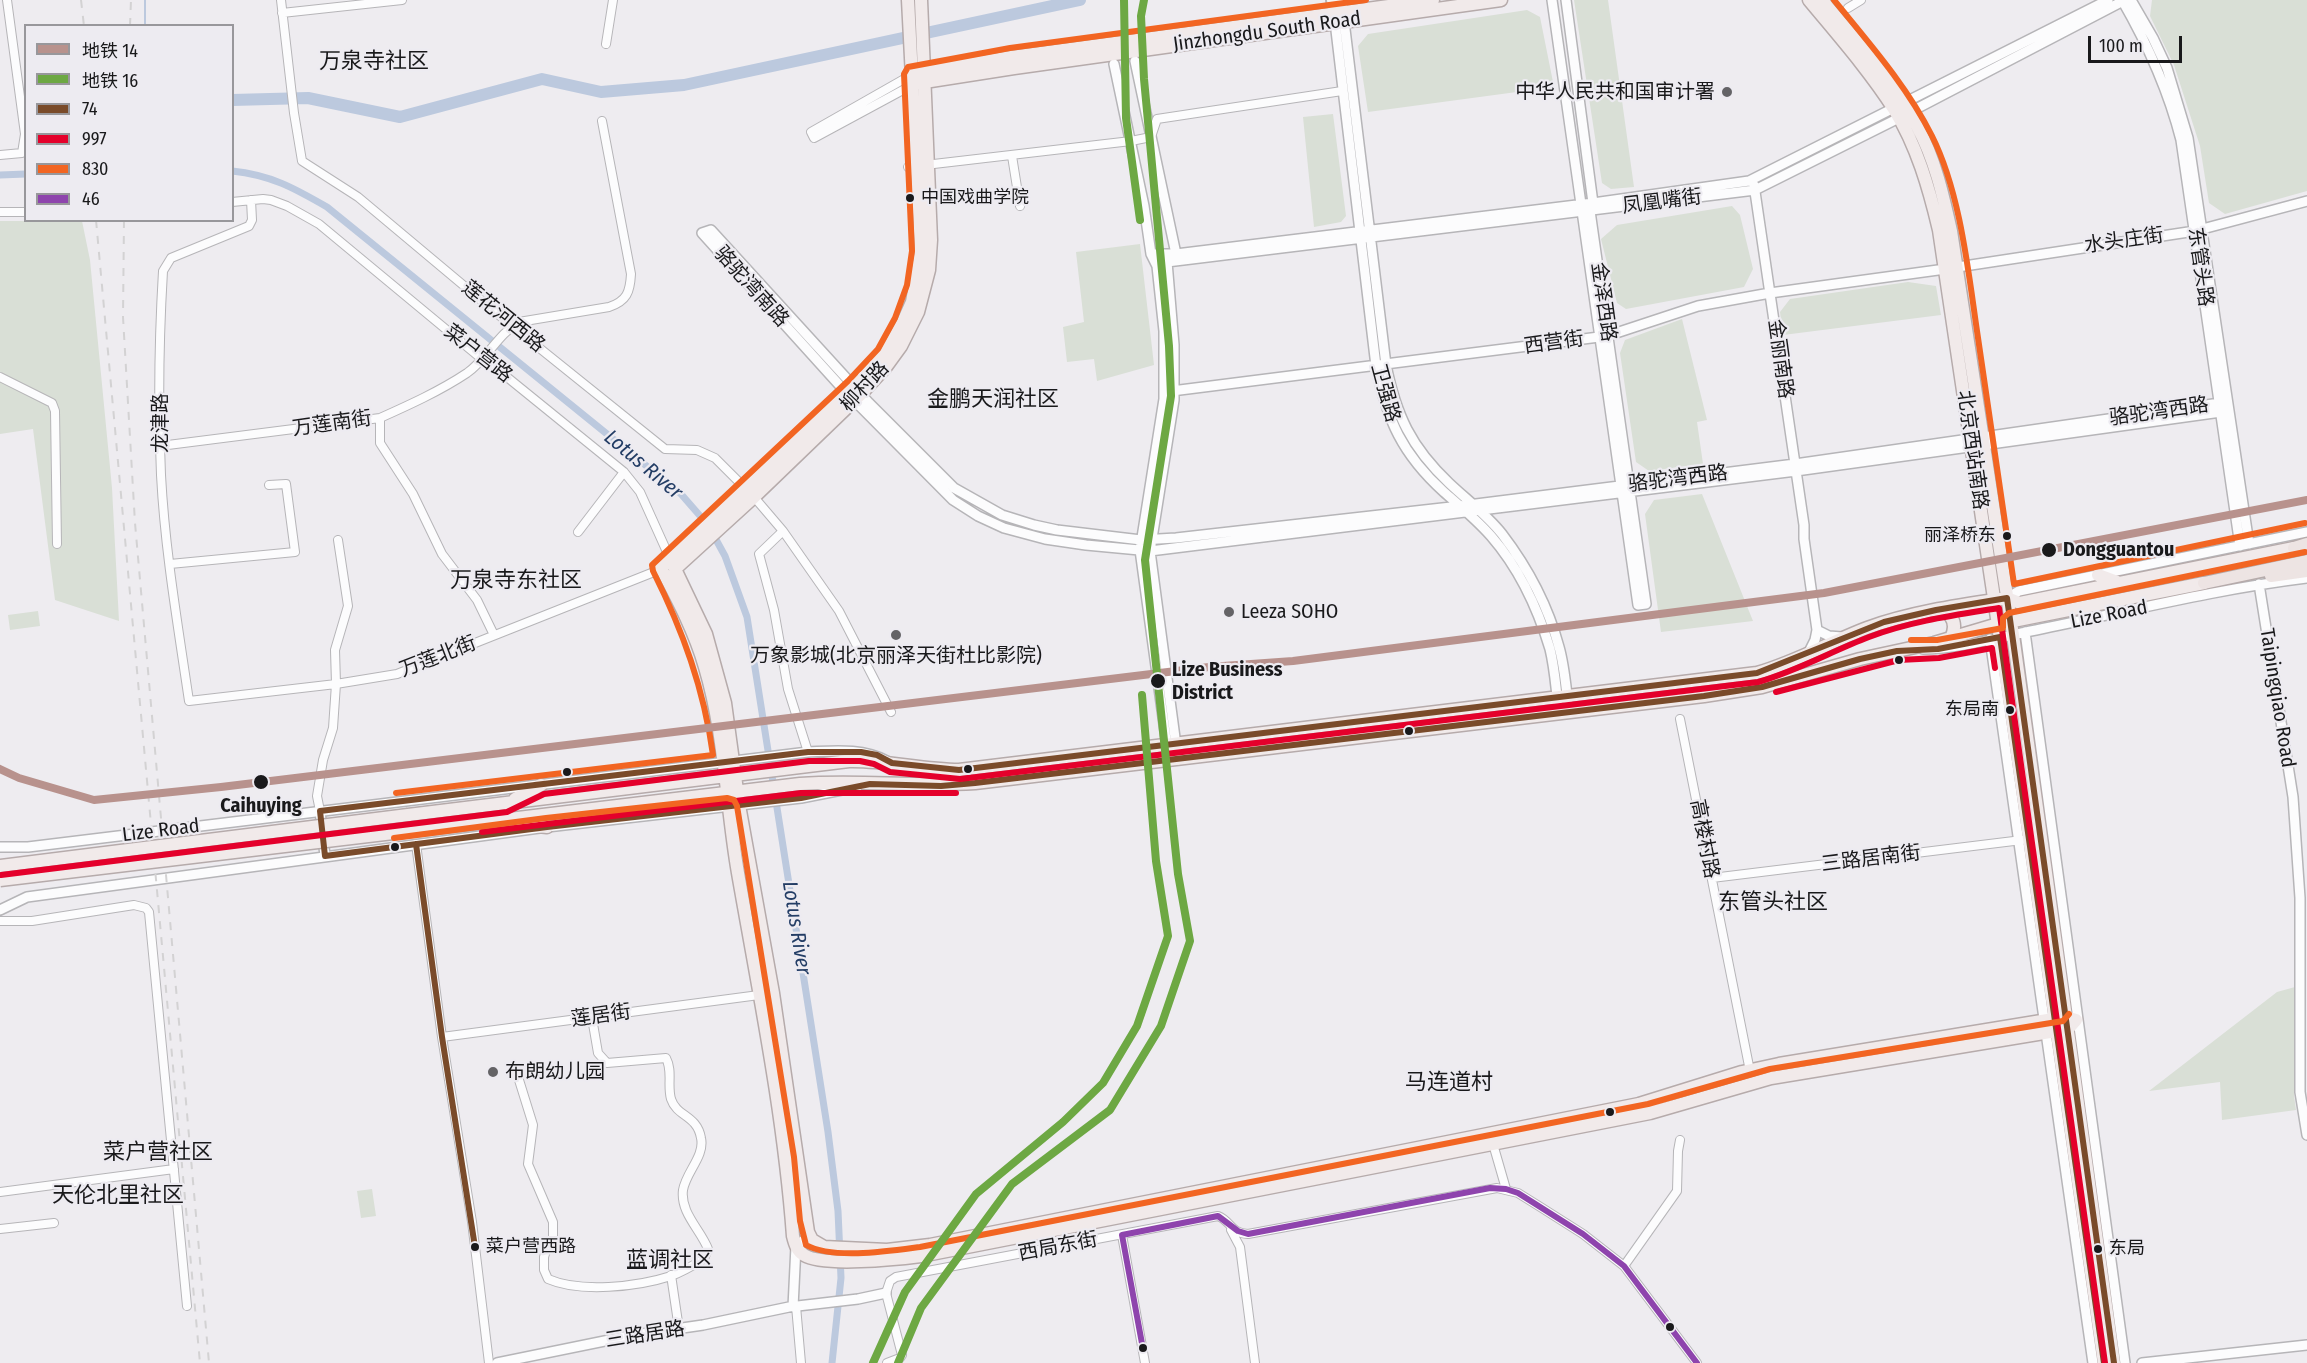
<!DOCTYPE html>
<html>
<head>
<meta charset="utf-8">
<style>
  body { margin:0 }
  #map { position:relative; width:2307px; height:1363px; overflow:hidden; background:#eeecf0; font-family:"Fira Sans Condensed","Noto Sans SC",sans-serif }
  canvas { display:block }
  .legend { position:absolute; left:24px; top:24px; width:210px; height:198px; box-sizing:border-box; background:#edebf1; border:2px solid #98979b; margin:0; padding:8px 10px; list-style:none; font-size:18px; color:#19191b }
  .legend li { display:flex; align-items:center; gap:12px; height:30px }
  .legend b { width:30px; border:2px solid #98979b }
  .scale { position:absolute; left:2088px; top:36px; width:94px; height:27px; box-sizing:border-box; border:3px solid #19191b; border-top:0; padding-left:8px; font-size:18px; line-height:21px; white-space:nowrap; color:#19191b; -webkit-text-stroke:4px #edebf1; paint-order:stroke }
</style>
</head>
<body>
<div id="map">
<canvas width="2307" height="1363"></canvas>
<ul class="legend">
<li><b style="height:8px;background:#b8928d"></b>地铁 14</li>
<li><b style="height:8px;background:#6da843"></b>地铁 16</li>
<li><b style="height:8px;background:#7a4b2a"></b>74</li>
<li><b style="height:8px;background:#e4002b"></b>997</li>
<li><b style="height:8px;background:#f26522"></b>830</li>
<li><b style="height:8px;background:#8e44ad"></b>46</li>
</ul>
<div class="scale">100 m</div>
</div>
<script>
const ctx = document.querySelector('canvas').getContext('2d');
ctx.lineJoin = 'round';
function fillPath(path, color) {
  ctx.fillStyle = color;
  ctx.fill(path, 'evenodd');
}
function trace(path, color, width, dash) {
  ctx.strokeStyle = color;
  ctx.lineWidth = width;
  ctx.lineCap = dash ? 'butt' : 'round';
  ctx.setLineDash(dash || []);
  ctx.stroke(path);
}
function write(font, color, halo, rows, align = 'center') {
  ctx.font = font + ' "Fira Sans Condensed","Noto Sans SC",sans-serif';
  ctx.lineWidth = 4.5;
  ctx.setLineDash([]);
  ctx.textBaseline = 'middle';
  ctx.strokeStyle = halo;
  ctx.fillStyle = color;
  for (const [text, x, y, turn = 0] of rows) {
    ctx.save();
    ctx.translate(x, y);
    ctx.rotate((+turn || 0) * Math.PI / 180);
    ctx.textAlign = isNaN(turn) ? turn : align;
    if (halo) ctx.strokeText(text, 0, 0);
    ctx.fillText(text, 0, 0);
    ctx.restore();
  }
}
const green = new Path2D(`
  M 1574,0 L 1608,0 L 1634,187 L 1611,189 L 1602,183 Z
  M 2152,0 L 2307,0 L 2307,191 L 2225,214 L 2209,203 L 2200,146 L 2174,65 L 2150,16 Z
  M 1527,10 L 1540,17 L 1554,87 L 1368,112 L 1358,46 L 1368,34 Z
  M 1333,114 L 1346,216 L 1341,222 L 1314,227 L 1303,117 Z
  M 1732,206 L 1740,215 L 1753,269 L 1744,287 L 1626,309 L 1617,303 L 1601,239 L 1617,225 Z
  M 0,221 L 82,221 L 90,260 L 112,488 L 119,621 L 55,600 L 33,429 L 0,434 Z
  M 1140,244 L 1154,365 L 1097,381 L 1094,359 L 1067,362 L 1063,327 L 1084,322 L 1076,252 Z
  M 1908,282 L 1936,286 L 1941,315 L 1783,335 L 1780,312 L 1790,299 Z
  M 1682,319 L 1707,420 L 1697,422 L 1703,464 L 1649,471 L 1636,462 L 1620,353 L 1625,340 Z
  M 1702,494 L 1753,621 L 1661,632 L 1645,514 L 1654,500 Z
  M 38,611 L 40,626 L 10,630 L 8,615 Z
  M 2295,987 L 2294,1096 L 2296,1110 L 2222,1120 L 2220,1082 L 2149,1091 L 2277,992 Z
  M 372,1189 L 376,1216 L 361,1218 L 357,1191 Z`);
const stream = new Path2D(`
  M 145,26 L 145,0`);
const canal = new Path2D(`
  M 232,171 C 271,175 294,188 327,207 L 681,494 L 708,525 L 725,556 L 747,617 L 828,1132 L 838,1211 L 841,1278 L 832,1363
  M 0,175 L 26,174`);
const river = new Path2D(`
  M 232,100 L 308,98 L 400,117 L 542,79 L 601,92 L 684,85 L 1080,0`);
const minor = new Path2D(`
  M 281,0 L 294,113 L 302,161 L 358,197 L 512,326 L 665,449 L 697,450 L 715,458 L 754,497 L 783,531 L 839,611 L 891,712
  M 1848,8 L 1861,0
  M 282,13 L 402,0
  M 606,44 L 613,0
  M 913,74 L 811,132 L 814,138 L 914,84
  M 0,155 L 22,153 L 25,134 L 7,0
  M 1012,156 L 1020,206
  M 908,167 L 1131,141 L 1151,137 L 1157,119 L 1342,91
  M 251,200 L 252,220 L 249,226 L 171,258 L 163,271 C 159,338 158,408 161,475 C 165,551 178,626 189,701 L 336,684 L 397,674 L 664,568
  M 232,202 L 263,199 L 271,200 L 287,206 L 319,224 L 483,360 L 497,369 L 624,472 L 640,492 L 672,563
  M 0,212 L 26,212
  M 0,377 L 52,403 L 55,411 L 57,544
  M 380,418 L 380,443 L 413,494 L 442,554 L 477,600 L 494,635
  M 160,446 L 380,418 C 409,405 440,391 467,373 C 487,359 498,334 519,322 L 609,307 C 627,301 630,292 631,274 L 602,121
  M 783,531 L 759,554 L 774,610 L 788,689 L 808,752
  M 578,532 L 624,472
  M 170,564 L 295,552 L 286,484 L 269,485
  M 1680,719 L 1749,1066
  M 320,811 L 317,796 L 323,760 L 333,728 L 336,684 L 335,650 L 348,606 L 338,540
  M 416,844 L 442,1037 L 472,1222 L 489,1363
  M 1712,878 L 2022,840
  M 0,921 L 32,921 L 134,905 L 146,908 L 149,912 L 187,1306
  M 442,1037 L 759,995
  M 519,1080 L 533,1125 L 528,1164 L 553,1222 L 553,1238 L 548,1245 L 544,1257 L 544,1270 L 548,1279 C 580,1293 637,1287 671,1276 C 682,1272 694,1265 704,1259 L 708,1249 C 701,1230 680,1213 683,1190 C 686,1172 705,1156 701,1138 C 697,1115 677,1117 671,1099 C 667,1085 673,1071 666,1058 L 607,1063 L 598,1053 L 592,1018
  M 1493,1144 L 1506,1189
  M 0,1192 L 174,1169
  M 0,1229 L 54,1223
  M 1231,1230 L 1240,1247 L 1255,1363
  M 1122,1235 L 1145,1363
  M 1624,1266 L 1677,1191 L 1678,1151 L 1680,1140
  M 671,1275 L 679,1329
  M 796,1306 L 801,1363
  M 887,1363 L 900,1358 L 902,1355 L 886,1293 L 890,1281 L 896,1277 L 1218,1216 C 1231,1221 1230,1233 1248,1234 L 1497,1188 L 1518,1193 L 1542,1208 L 1583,1234 L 1624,1266 L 1697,1363`);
const tertiary = new Path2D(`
  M 1552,0 L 1638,605 L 1646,604 L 1590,211 L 1593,203 L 1566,0
  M 2122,0 C 2148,45 2168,89 2181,140 L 2240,546
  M 2131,0 L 2153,38 L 2167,68 L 2188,138 L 2249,544
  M 1344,21 L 1386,365 C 1396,415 1411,447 1449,483 C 1467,500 1487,515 1502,534 C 1528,568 1548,606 1559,647 C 1565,668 1566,690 1569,711
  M 1335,22 L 1376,366 C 1387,420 1402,454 1444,492 C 1460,506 1476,519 1491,536 C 1518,567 1538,609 1550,649 C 1555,669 1556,691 1559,712
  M 1135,61 L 1176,254 L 1167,262 L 1174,345 L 1174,400 L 1150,551 L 1178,760
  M 1114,64 L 1144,206 L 1151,254 L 1157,266 L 1164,331 L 1164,399 L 1140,550 L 1169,761
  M 1754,185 L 1804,525 L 1804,539 L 1817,630 L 1815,640 L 1808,654
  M 711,230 L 869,403 L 954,488 L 1002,515 L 1034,525 L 1057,530 L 1141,540 L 1176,538 L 1460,506 L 1795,464 L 2220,403 L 2228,405 L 2221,412 L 1796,471 L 1150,551 L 1086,545 L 1045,539 L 1004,528 L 978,516 L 953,500 L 842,388 L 702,233 Z
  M 1151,254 L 1176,254 L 1593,203 L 1749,181 L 2108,0
  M 1157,266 L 1167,262 L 1755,190 L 1891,122 L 2125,0
  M 1164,392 L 1607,336 L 1698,306 L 1770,293 L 1938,270 L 2195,231 L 2307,201
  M 2259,584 L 2293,797 L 2300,898 L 2300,1092 L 2307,1135
  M 2007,598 L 2019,591 L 2307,532
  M 1817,630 L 1829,636 L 1842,637
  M 2025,632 L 2125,1363
  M 1990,639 L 2093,1363
  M 1923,649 C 1960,649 2000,637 2036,630 C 2126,612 2216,589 2307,578
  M 320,811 L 325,856
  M 0,847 L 28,847 L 808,752 C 835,751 862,748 887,761
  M 0,910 L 27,897 L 547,827 L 801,798 L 857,787
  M 793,1307 L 796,1246 L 809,1236
  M 497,1363 L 634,1335 L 703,1325 L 789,1307 L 858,1299 L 886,1293
  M 2142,1363 L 2307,1345`);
const secondary = new Path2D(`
  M 1332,0 L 1335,21
  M 1341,0 L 1344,20`);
const primary = new Path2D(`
  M 908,0 L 921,251 L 912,302 L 903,322 L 885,354 L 854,387 L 661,568 C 678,600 695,632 705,667 C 725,734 726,804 738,873 C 759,993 784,1114 793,1236 C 795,1244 797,1251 804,1255 C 823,1267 897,1259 921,1256 L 1650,1113 L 1771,1078 L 2068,1029 L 2076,1020 L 2066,1017 L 1779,1064 L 1742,1072 L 1639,1104 L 930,1245 L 887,1250 L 824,1247 L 812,1240 L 808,1232 L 773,993 L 739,805 L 725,703 L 706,634 L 675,569 L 754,497 L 861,394 L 885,368 L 901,346 L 918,312 L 929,270 L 931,240 L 921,0
  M 1809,0 C 1838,35 1869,70 1894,109 C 1917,146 1929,188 1939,230 L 2011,712 L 2104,1363
  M 1822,0 C 1854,39 1894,82 1917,126 C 1935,159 1943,195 1951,231 L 2013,635 L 2114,1363
  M 917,73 L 1011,57 L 1433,0
  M 918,83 L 1014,68 L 1501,0
  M 2098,575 L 2117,582
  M 1943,610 C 1954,616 1957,626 1951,638
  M 515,799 L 541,785
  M 408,815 L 849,761 C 886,760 922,770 959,770 L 1757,673 C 1796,662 1830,642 1867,628 C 1911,612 1961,605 2007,598 L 2020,603 L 2294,548
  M 519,824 L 547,827
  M 410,831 L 800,784 C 859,780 917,787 975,783 L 1704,696 L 1762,687 L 1860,659 L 1934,643 L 1998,624 L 2204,583`);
const trunk = new Path2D(`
  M 2294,548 L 2307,544
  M 2271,576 L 2307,571
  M 2204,583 L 2307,561`);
const rail = new Path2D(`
  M 81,0 L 84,26
  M 130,26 L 131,0
  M 96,220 L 200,1363
  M 124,220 L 123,317 L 135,523 L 209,1363`);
const primaryBridge = new Path2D(`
  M 0,866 L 408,815
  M 0,880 L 410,831`);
const bus1 = new Path2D(`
  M 416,844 L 442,1037 L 475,1247
  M 2104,1363 L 2000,637 L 1938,649 L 1897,651 L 1860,659 L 1762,687 L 1704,696 L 975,783 L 941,786 L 870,784 L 801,798 L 547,827 L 325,856 L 320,811 L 808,752 L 861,752 L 877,755 L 892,763 L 959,770 L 1757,673 L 1884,622 L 1936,610 L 2007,598 L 2114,1363`);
const bus2 = new Path2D(`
  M 1776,692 L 1899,660 L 1939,658 L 1992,648 L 1995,668
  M 482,832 L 801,793 L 956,793
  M 1,875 L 507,812 L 544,794 L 809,761 L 860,761 L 874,764 L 890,772 L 960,779 L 1758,682 C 1797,671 1832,651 1869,637 C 1911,621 1956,615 1999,608 L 2105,1363`);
const bus3 = new Path2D(`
  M 1834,0 C 1869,43 1907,86 1932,136 C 1960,192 1968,269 1977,331 C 1989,415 2002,499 2014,584 L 2305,523
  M 1911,640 L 1937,640 L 2003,628 L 2003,618 L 2009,613 L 2305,552
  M 396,793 L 713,755 C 704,689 683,631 653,571 L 652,565 L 848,381 L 878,349 L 895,318 L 907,285 L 912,251 L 904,74 L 908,67 L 1010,48 L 1366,0
  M 394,838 L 546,818 L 727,798 L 734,800 L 737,806 L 794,1157 L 800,1221 L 806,1245 C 833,1260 890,1251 920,1247 L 1648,1104 L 1770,1069 L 2063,1021 L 2069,1014`);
const bus4 = new Path2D(`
  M 1122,1235 L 1218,1216 L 1238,1231 L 1248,1234 L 1490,1188 L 1506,1189 L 1518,1193 L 1583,1234 L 1624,1266 L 1697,1363
  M 1122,1235 L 1143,1349`);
const metro1 = new Path2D(`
  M 0,769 L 19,778 L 94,800 L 221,787 L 1209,667 L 1293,661 L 1824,593 L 2307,500`);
const metro2 = new Path2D(`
  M 1124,0 L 1126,118 L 1140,220
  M 873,1363 L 905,1292 L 976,1194 L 1063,1122 L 1103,1083 L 1137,1026 L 1168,936 L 1156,861 L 1142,695
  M 898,1363 L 921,1308 L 1012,1184 L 1110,1110 L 1161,1026 L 1190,941 L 1178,874 L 1145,560 L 1171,396 L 1169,346 L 1144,79 L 1141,16 L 1144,0`);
const markers = [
  [1727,92,6,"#646366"],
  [910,198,5,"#19191b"],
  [2007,536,5,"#19191b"],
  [2049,550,8,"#19191b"],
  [1229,612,6,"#646366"],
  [896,635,6,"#646366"],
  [1899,660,5,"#19191b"],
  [1158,681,8,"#19191b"],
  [2010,710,5,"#19191b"],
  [1409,731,5,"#19191b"],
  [968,769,5,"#19191b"],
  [567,772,5,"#19191b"],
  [261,782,8,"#19191b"],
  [395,847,5,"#19191b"],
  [493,1072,6,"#646366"],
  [1610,1112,5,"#19191b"],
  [475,1247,5,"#19191b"],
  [2098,1249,5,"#19191b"],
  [1670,1327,5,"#19191b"],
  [1143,1348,5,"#19191b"]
];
const busNames = [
  ["中国戏曲学院",921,198],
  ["丽泽桥东",1996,536,"right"],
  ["东局南",1999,710,"right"],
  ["菜户营西路",486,1247],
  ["东局",2109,1249]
];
const streetNames = [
  ["Jinzhongdu South Road",1267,32,-8],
  ["凤凰嘴街",1662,202,-7],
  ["水头庄街",2124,241,-8],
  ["东管头路",2200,267,82],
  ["骆驼湾南路",751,287,48],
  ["金泽西路",1603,302,82],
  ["莲花河西路",503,317,39],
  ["西营街",1554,343,-8],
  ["菜户营路",478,354,38],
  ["金丽南路",1780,359,82],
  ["柳村路",865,387,-47],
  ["卫强路",1385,393,75],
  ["骆驼湾西路",2159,412,-8],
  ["龙津路",161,423,-90],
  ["万莲南街",332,424,-8],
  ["北京西站南路",1972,450,82],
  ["骆驼湾西路",1678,479,-7],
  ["Lize Road",2109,615,-11],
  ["万莲北街",438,657,-21],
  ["Taipingqiao Road",2277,698,81],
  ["Lize Road",161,831,-7],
  ["高楼村路",1704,839,79],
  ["三路居南街",1871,859,-7],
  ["莲居街",601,1016,-8],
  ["西局东街",1058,1247,-11],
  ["三路居路",645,1335,-9]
];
const poiNames = [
  ["中华人民共和国审计署",1715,92,"right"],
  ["Leeza SOHO",1241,612],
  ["万象影城(北京丽泽天街杜比影院)",896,656,"center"],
  ["布朗幼儿园",505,1072]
];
const stopNames = [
  ["Dongguantou",2063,550],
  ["Lize Business",1172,670],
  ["District",1172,693],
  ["Caihuying",261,806,"center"]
];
const waterNames = [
  ["Lotus River",643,465,40],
  ["Lotus River",796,928,81]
];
const quarterNames = [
  ["万泉寺社区",374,62],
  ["金鹏天润社区",993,400],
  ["万泉寺东社区",516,581],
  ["东管头社区",1773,903],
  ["马连道村",1449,1083],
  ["菜户营社区",158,1153],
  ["天伦北里社区",118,1196],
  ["蓝调社区",670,1261]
];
fillPath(green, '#d9dfd6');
trace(stream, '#bcc9de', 2);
trace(canal, '#bcc9de', 7);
trace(river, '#bcc9de', 12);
trace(minor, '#b6b5b8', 10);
trace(tertiary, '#b6b5b8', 12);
trace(secondary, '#b6b5b8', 14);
trace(primary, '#b6abab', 15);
trace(trunk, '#b6abab', 15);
trace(minor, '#fcfcfd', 8);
trace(tertiary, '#fcfcfd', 9);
trace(secondary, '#f6f4f3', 10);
trace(primary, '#f1eaea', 12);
trace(trunk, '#ede4e3', 12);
trace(rail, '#d3d2d3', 2, [8, 8]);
trace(primaryBridge, '#b6abab', 15, []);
trace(primaryBridge, '#f1eaea', 12);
trace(bus1, '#7a4b2a', 6);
trace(bus2, '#e4002b', 6);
trace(bus3, '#f26522', 6);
trace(bus4, '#8e44ad', 6);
trace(metro1, '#b8928d', 8);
trace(metro2, '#6da843', 8);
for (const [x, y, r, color] of markers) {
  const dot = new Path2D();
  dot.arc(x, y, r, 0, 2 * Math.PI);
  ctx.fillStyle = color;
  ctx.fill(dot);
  trace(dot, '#edebf1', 2);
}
write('18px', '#19191b', '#edebf1', busNames, 'left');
write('20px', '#19191b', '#edebf1', streetNames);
write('20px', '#19191b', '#edebf1', poiNames, 'left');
write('bold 20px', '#19191b', '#edebf1', stopNames, 'left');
write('italic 21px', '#233d65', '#edebf1', waterNames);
write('22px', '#19191b', '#edebf1', quarterNames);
</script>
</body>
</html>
